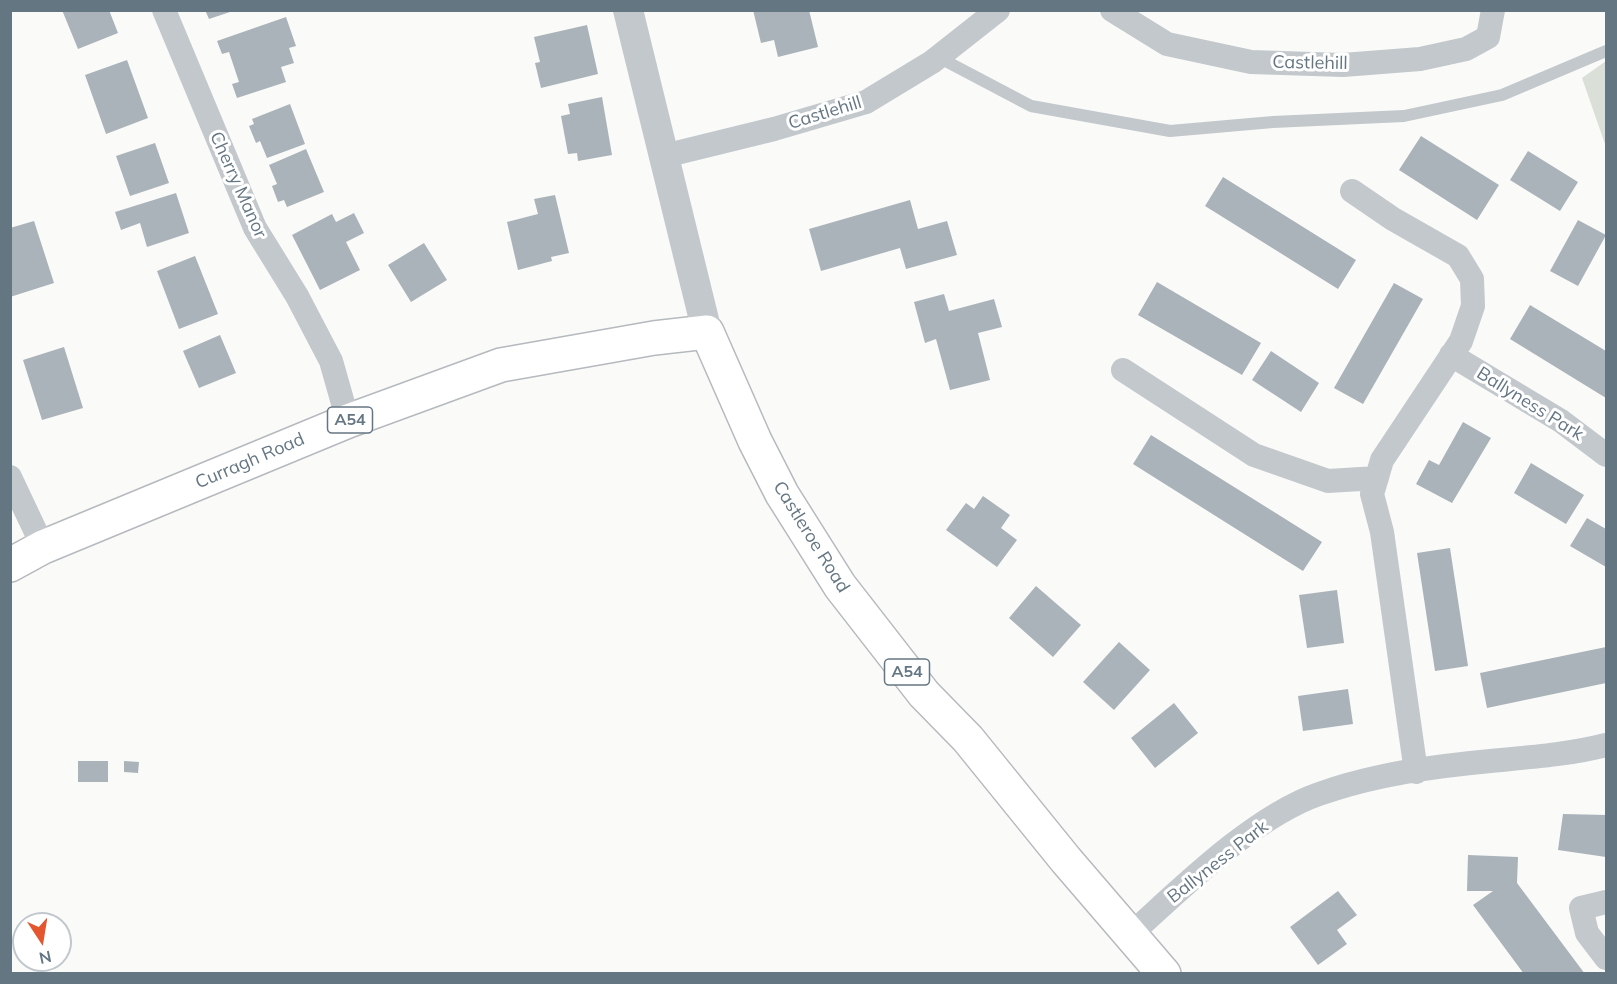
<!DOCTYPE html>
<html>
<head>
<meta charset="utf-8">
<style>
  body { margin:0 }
  #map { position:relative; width:1617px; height:984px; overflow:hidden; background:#fafaf8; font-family:Mulish,sans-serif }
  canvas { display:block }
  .frame { position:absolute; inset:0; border:12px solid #657683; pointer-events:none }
  .north { position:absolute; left:12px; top:912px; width:60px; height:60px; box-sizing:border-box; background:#fff; border:2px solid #c1c8cd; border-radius:50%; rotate:168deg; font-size:16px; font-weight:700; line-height:24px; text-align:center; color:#657683 }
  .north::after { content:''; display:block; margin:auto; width:21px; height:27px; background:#e4572e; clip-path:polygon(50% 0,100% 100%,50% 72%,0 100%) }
</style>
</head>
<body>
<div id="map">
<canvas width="1617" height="984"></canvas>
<div class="frame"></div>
<div class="north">N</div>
</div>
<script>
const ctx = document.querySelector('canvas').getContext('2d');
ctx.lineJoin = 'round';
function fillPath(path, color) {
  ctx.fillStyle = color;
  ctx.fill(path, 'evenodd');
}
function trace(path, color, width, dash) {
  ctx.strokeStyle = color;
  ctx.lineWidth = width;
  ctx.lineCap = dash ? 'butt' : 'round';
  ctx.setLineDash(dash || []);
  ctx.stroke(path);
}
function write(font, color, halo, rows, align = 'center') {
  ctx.font = font + ' Mulish,sans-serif';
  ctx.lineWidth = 6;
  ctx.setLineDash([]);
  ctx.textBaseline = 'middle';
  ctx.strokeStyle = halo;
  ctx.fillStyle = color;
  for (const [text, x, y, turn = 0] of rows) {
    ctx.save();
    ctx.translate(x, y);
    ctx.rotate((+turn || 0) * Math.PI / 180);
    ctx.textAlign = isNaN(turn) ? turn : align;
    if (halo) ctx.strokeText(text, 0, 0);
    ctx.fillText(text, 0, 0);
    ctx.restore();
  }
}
const green = new Path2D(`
  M 1606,61 L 1606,147 L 1582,78 Z`);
const building = new Path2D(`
  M 62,10 L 109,10 L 118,33 L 78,49 Z
  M 205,10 L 233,10 L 233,11 L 209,19 Z
  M 753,10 L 809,10 L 818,47 L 778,57 L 774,40 L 761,43 Z
  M 286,17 L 296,46 L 289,48 L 294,63 L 281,67 L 286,82 L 237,98 L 232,84 L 239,82 L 229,52 L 222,54 L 217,41 Z
  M 587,25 L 598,74 L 541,88 L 535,63 L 540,62 L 534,37 Z
  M 127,60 L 148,118 L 106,134 L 85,75 Z
  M 602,97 L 612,155 L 578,161 L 577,153 L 568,154 L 561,116 L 570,114 L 568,104 Z
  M 290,104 L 305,144 L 267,158 L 260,141 L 256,143 L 249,126 L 254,124 L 252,119 Z
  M 1421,136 L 1499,185 L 1477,220 L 1399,170 Z
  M 155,143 L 169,183 L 130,196 L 116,156 Z
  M 306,149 L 324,192 L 287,207 L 284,200 L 278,202 L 272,186 L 277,184 L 269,165 Z
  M 1528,151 L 1578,182 L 1560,211 L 1510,180 Z
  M 1223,177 L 1356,260 L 1338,289 L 1205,206 Z
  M 176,193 L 189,233 L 147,247 L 140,223 L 121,230 L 115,212 Z
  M 555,195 L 569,253 L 551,257 L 552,261 L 518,270 L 507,222 L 538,214 L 534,199 Z
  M 910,200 L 918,229 L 947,221 L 957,255 L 906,269 L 900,248 L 821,271 L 809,229 Z
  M 354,213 L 364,233 L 346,242 L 360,270 L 320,290 L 292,235 L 332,214 L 336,222 Z
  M 1578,220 L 1606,235 L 1578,286 L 1550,271 Z
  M 34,221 L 54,283 L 10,297 L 10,228 Z
  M 424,243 L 447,280 L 411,302 L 388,265 Z
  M 195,256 L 218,314 L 179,329 L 157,271 Z
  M 1157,282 L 1261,343 L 1242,375 L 1138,315 Z
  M 1394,283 L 1423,299 L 1363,404 L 1334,388 Z
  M 944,294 L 949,311 L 994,299 L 1002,327 L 978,333 L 990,380 L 950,390 L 936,339 L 925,343 L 914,302 Z
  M 1530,305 L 1606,351 L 1606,398 L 1510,339 Z
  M 220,335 L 236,373 L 199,388 L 183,351 Z
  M 64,347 L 83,408 L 42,420 L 23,360 Z
  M 1271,351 L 1319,383 L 1301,412 L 1252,380 Z
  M 1463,422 L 1491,438 L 1452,503 L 1416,484 L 1429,460 L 1439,465 Z
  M 1151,435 L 1322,542 L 1303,571 L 1133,464 Z
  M 1531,463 L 1584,495 L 1566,524 L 1514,493 Z
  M 983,496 L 1010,515 L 1001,528 L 1017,540 L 997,567 L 946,530 L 966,503 L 974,509 Z
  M 1587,518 L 1606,529 L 1606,567 L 1570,546 Z
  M 1450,548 L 1468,666 L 1435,671 L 1417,553 Z
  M 1036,586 L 1081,625 L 1053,657 L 1009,618 Z
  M 1337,590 L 1344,643 L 1307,648 L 1299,595 Z
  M 1119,642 L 1150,670 L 1114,710 L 1083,682 Z
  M 1606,647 L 1606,683 L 1487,708 L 1480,673 Z
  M 1348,689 L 1353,724 L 1303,731 L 1298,696 Z
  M 1174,703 L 1198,733 L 1155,768 L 1131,738 Z
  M 78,761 L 108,761 L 108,782 L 78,782 Z
  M 124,761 L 139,762 L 138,773 L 124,772 Z
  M 1563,814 L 1606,815 L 1606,857 L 1558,850 Z
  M 1468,855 L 1518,857 L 1517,883 L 1585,974 L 1524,974 L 1473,905 L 1493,891 L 1467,891 Z
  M 1338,891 L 1357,915 L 1337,930 L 1347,944 L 1318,965 L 1290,927 Z`);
const service = new Path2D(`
  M 938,57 L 1031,106 L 1170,131 L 1273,122 L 1404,116 L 1502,95 L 1606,51`);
const minor = new Path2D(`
  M 164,10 L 255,228 L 297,296 L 331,361 L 348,421
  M 1112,10 L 1167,44 L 1251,62 L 1343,65 L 1420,59 L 1466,49 L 1488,37 L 1493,10
  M 664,156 L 774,129 L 866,102 L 932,62 L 998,10
  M 1352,191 L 1393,219 L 1458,256 L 1472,279 L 1473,306 L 1461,341 L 1382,460 L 1372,494 L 1382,532 L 1416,772
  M 1451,355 L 1561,421 L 1606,455
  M 1123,370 L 1254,455 L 1328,481 L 1377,478
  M 10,477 L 43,547
  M 1606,902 L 1581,908 L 1587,933 L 1606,958
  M 1130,935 C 1182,888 1253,817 1319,794 C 1364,778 1415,769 1462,764 C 1511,758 1559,757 1606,745`);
const tertiary = new Path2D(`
  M 628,10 L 707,332`);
const primary = new Path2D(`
  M 10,565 L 43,547 L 348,421 L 501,365 L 654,338 L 707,332 L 755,441 L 782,494 L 840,586 L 924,694 L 968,739 L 1066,860 L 1164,974`);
const shields = [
  [350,420,45],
  [907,672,45]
];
const shieldNames = [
  ["A54",350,420],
  ["A54",907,672]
];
const streetNames = [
  ["Castlehill",1310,63,1],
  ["Castlehill",825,113,-17],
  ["Cherry Manor",238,185,66],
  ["Ballyness Park",1530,404,32],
  ["Curragh Road",250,461,-23],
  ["Castleroe Road",811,537,58],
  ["Ballyness Park",1218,862,-38]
];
fillPath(green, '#dadfd7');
fillPath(building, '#aab3b9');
trace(primary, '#b5babe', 36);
trace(service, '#c3c8cc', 12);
trace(minor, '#c3c8cc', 24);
trace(tertiary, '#c3c8cc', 30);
trace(primary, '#fff', 33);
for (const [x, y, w] of shields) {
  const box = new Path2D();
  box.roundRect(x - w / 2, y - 13, w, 26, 4.5);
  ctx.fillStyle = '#fff';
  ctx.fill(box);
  trace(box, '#657683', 1.5);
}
write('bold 16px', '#657683', null, shieldNames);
write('18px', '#657683', '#fff', streetNames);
</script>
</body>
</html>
